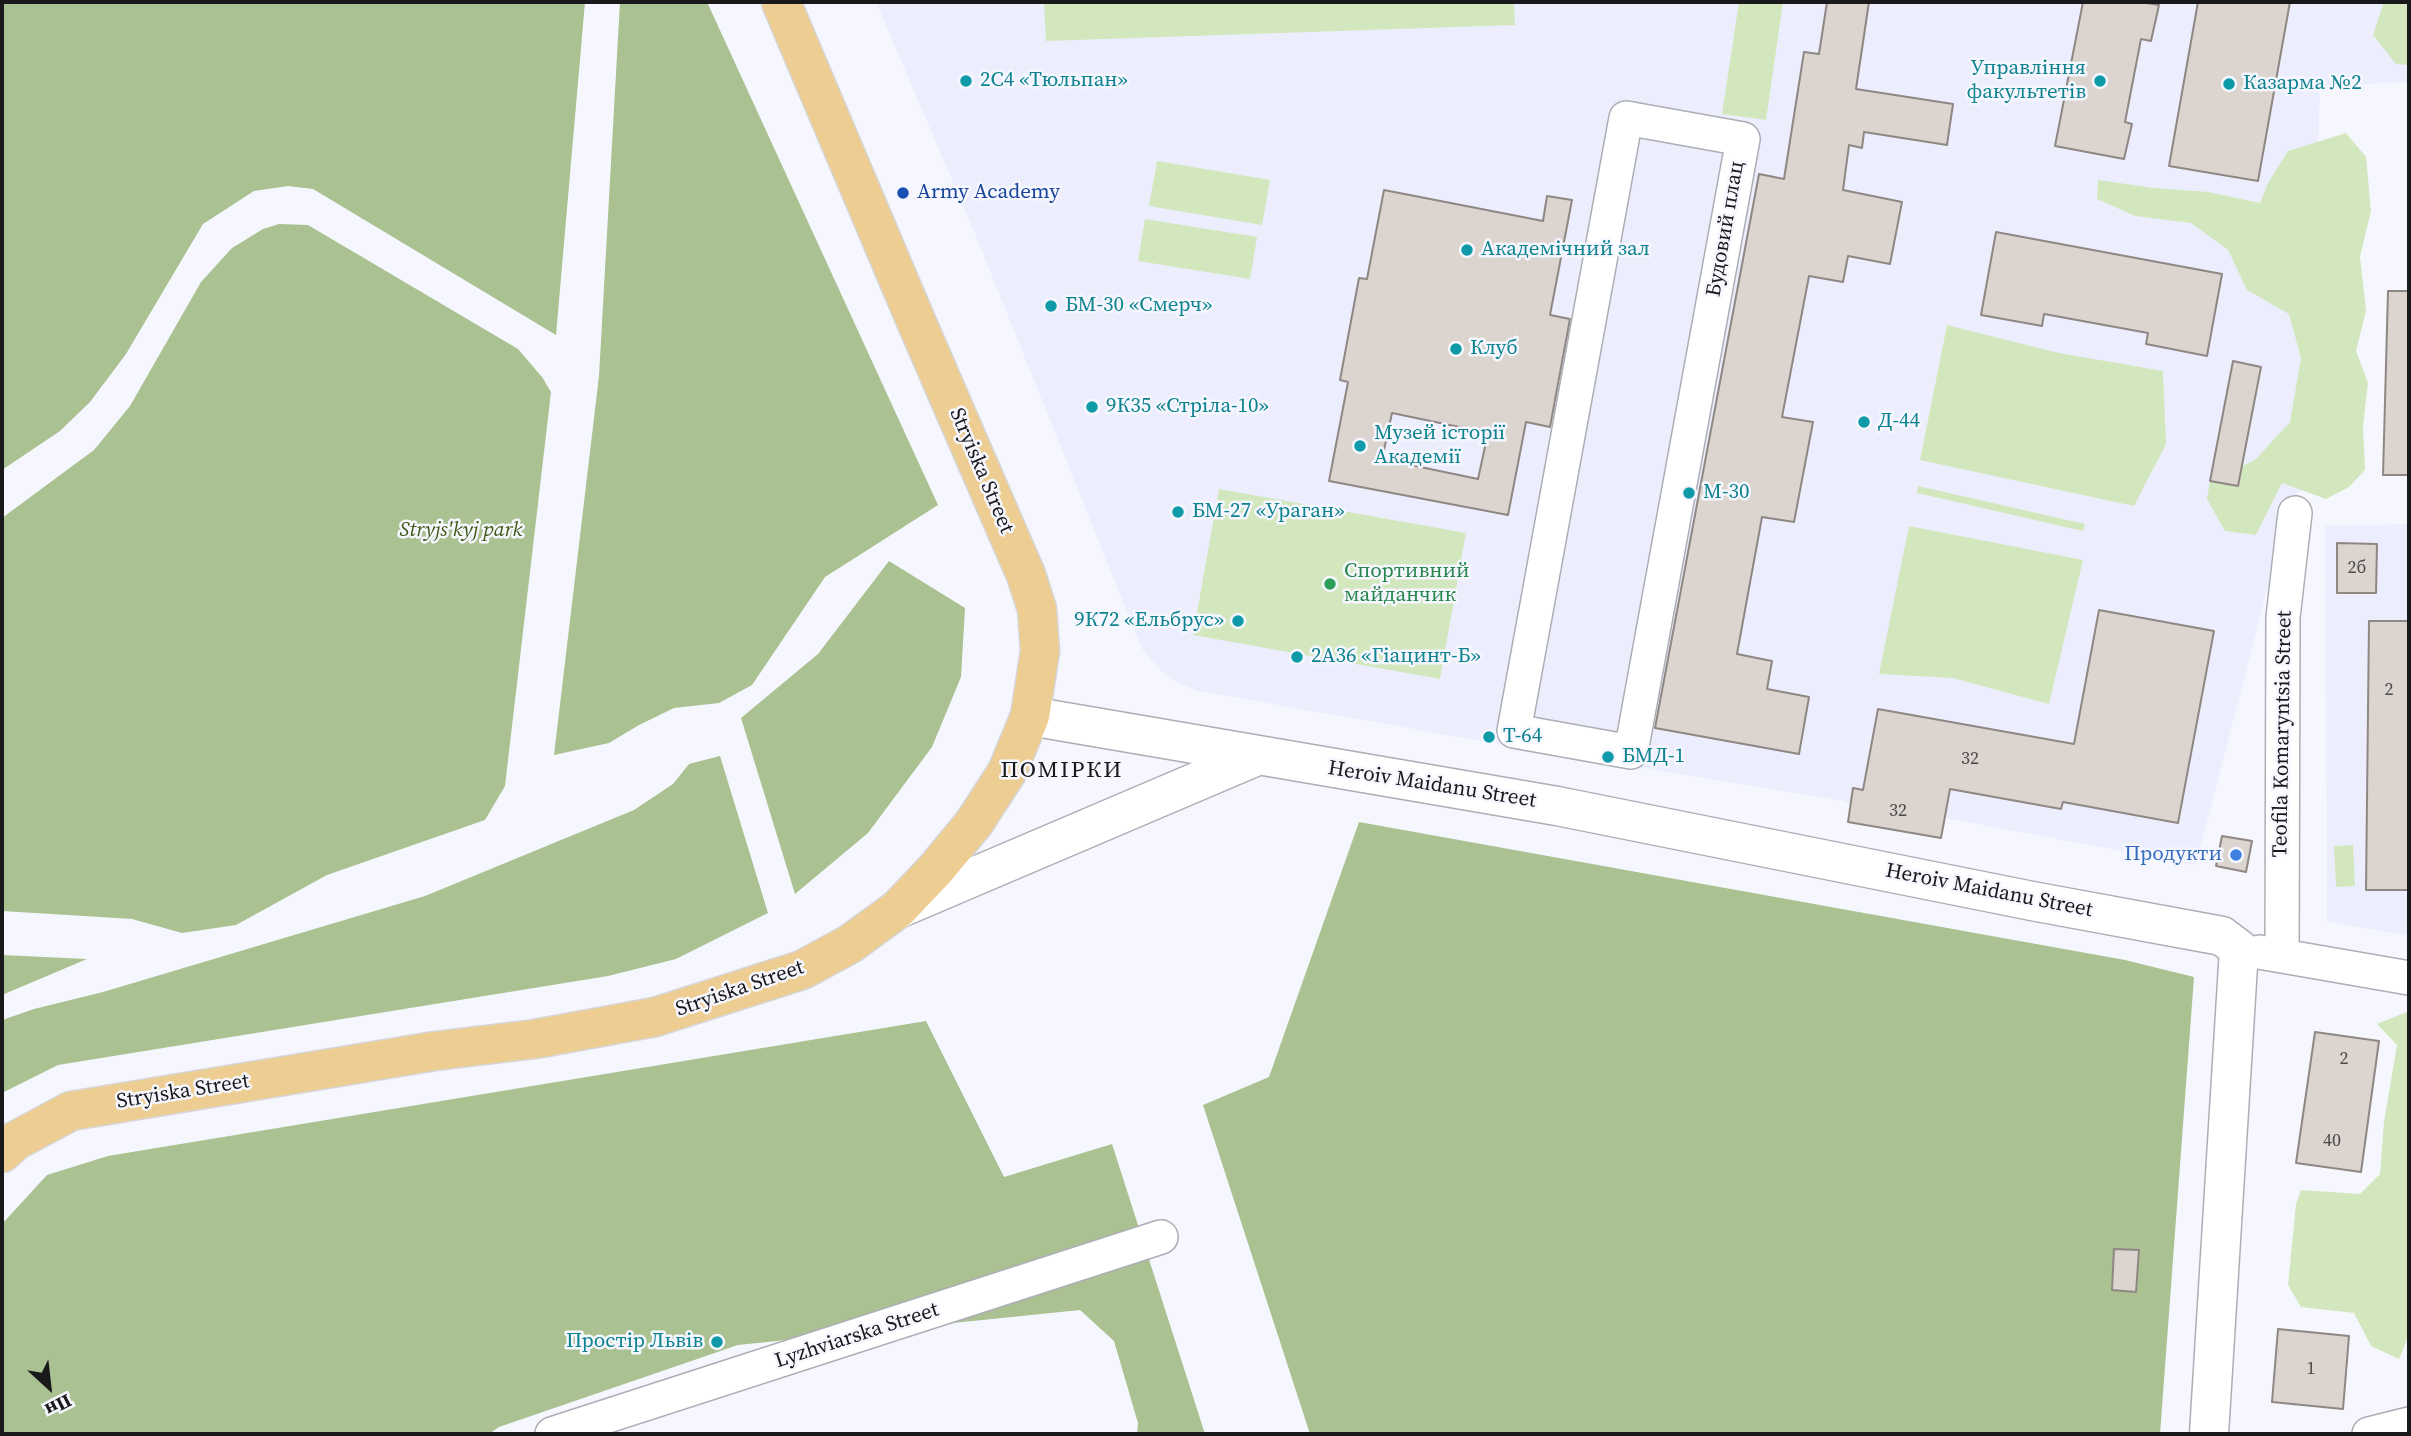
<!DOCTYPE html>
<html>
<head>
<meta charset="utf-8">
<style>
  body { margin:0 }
  #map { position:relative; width:2411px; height:1436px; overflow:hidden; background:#f6f7fe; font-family:"Source Serif 4",serif }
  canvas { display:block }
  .frame { position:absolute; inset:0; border:4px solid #19191c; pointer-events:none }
  .north { position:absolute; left:14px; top:1352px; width:70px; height:70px; -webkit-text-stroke:5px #f6f7fe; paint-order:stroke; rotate:153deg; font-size:19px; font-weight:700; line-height:28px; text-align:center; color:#19191c }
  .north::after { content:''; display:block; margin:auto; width:24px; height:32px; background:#19191c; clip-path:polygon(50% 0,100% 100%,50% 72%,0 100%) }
</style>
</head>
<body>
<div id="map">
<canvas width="2411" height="1436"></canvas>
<div class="frame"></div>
<div class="north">Пн</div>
</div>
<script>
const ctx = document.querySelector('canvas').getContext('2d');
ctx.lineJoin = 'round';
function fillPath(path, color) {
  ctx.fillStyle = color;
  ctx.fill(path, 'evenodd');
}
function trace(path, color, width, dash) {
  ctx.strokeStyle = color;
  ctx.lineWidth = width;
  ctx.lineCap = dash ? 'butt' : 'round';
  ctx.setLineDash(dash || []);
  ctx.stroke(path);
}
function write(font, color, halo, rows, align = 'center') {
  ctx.font = font + ' "Source Serif 4",serif';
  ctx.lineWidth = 5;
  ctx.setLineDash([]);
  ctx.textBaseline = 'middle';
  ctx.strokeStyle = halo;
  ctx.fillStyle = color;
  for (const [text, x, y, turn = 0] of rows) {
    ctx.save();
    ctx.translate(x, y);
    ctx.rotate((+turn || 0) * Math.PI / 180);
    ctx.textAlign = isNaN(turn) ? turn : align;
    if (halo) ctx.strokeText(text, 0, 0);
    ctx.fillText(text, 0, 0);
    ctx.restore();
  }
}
const built = new Path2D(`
  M 876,2 L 2409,2 L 2409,82 L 2320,86 L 2309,487 L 2291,497 L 2196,865 L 1945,818 L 1941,838 L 1848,822 L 1851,804 L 1839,800 L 1567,756 L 1198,691 L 1176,682 L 1161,671 L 1142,649 L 973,229 Z
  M 2409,524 L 2409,936 L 2327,921 L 2325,526 Z`);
const green = new Path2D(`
  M 1044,2 L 1514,2 L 1515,25 L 1046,41 Z
  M 1739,2 L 1783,2 L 1766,120 L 1722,114 Z
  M 2384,2 L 2409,2 L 2409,65 L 2396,64 L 2373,35 Z
  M 2346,133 L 2366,157 L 2371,211 L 2360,257 L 2366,311 L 2356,351 L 2368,383 L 2363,425 L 2365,470 L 2349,487 L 2326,499 L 2282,483 L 2256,535 L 2225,531 L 2207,499 L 2210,481 L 2255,460 L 2290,422 L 2301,358 L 2289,314 L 2247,290 L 2228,250 L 2191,223 L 2135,216 L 2097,199 L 2098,180 L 2154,188 L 2208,192 L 2260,203 L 2268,183 L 2288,151 Z
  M 1157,161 L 1270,180 L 1262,225 L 1149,206 Z
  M 1145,219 L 1257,237 L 1250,279 L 1138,261 Z
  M 1947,325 L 2059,353 L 2163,371 L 2166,444 L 2134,506 L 1920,460 Z
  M 1918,486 L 2085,524 L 2083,531 L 1917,493 Z
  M 1219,489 L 1466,533 L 1440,679 L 1193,635 Z
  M 1909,526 L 2083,560 L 2049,704 L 1953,678 L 1879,674 Z
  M 2353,845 L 2355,886 L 2336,887 L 2334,846 Z
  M 2409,1011 L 2409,1335 L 2399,1359 L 2371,1346 L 2354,1313 L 2301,1307 L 2288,1285 L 2296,1204 L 2301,1190 L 2360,1194 L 2380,1174 L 2384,1122 L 2397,1045 L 2377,1024 Z`);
const forest = new Path2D(`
  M 2,2 L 585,2 L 556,335 L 313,189 L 288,186 L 254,191 L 203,224 L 126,354 L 90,402 L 60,431 L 2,470 Z
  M 620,2 L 707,2 L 938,505 L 825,577 L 752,685 L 719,703 L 674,708 L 639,725 L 609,743 L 554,755 L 599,376 Z
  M 279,224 L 308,225 L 518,349 L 542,377 L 551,392 L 505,786 L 485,820 L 327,875 L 236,925 L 182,933 L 132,919 L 2,911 L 2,518 L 94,450 L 130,406 L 201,282 L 232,248 L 263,229 Z
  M 889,561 L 965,608 L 961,677 L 932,747 L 868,833 L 795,894 L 741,718 L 818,654 Z
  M 720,756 L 768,913 L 676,959 L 608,976 L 58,1065 L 2,1093 L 2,1021 L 5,1019 L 34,1009 L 103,992 L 425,896 L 634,810 L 673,784 L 689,764 Z
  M 1359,822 L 2125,960 L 2194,977 L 2160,1434 L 1310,1434 L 1203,1105 L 1269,1077 Z
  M 2,955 L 87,959 L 2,995 Z
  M 926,1021 L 1004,1177 L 1112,1144 L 1205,1434 L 1137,1434 L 1138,1423 L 1114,1341 L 1080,1310 L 738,1345 L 499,1427 L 489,1434 L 2,1434 L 2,1224 L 47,1175 L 108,1156 Z`);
const building = new Path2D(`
  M 1827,2 L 1869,2 L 1856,89 L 1953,104 L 1947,145 L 1864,132 L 1862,148 L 1849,145 L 1843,190 L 1902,202 L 1890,264 L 1848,256 L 1843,282 L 1809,276 L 1782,417 L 1813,422 L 1794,522 L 1762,517 L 1737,654 L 1772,661 L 1767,689 L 1809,697 L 1799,754 L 1655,728 L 1759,174 L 1784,179 L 1804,52 L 1819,54 Z
  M 2083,2 L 2140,2 L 2159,5 L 2151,41 L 2141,39 L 2125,122 L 2132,124 L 2124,159 L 2055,146 Z
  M 2198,2 L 2290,2 L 2258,181 L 2169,166 Z
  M 1384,190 L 1543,221 L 1547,196 L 1572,200 L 1550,315 L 1570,319 L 1550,427 L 1526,422 L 1508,515 L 1329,481 L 1348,382 L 1340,380 L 1359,278 L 1367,279 ZM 1392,413 L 1488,433 L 1478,479 L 1382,459 Z
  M 1996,232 L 2222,274 L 2207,356 L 2146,344 L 2148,333 L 2044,314 L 2042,326 L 1981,315 Z
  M 2388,291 L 2409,291 L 2409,475 L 2383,475 Z
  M 2233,361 L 2261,367 L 2238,486 L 2210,481 Z
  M 2337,543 L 2377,544 L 2376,593 L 2337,593 Z
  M 2099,610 L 2214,631 L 2178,823 L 2063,802 L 2061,809 L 1950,789 L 1941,838 L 1848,822 L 1853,788 L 1863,790 L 1878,709 L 2074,744 Z
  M 2369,621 L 2409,621 L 2408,890 L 2366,890 Z
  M 2222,836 L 2252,841 L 2246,872 L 2216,866 Z
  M 2315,1032 L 2379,1041 L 2361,1172 L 2296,1163 Z
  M 2114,1249 L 2139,1250 L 2136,1292 L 2112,1290 Z
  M 2278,1329 L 2349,1336 L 2343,1409 L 2272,1402 Z`);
const street = new Path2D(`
  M 1626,118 L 1743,139 L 1631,752 L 1514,731 Z
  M 2259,952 L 2409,978
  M 2282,955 L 2283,617 L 2295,513
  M 552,1434 L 1161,1237
  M 2369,1434 L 2409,1424`);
const secondary = new Path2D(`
  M 1030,716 L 1557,806 L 2032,901 L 2222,936 L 2239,949 L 2209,1434
  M 898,909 L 1257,756`);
const primary = new Path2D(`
  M 2,1153 L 15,1141 L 71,1111 L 435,1051 L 535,1039 L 655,1017 L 802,970 L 850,944 L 898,909 L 936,869 L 974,823 L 1007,772 L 1030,716 L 1040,651 L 1037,609 L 1026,575 L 916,321 L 781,2`);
const markers = [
  [966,81,7,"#0f9aa8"],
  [2100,81,7,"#0f9aa8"],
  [2229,84,7,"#0f9aa8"],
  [903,193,7,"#1a4fb4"],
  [1467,250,7,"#0f9aa8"],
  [1051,306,7,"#0f9aa8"],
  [1456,349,7,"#0f9aa8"],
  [1092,407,7,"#0f9aa8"],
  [1864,422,7,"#0f9aa8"],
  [1360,446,7,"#0f9aa8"],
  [1689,493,7,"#0f9aa8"],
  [1178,512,7,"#0f9aa8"],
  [1330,584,7,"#2e9e5b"],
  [1238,621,7,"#0f9aa8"],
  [1297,657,7,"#0f9aa8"],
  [1489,737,7,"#0f9aa8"],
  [1608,757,7,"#0f9aa8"],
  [2236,855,7,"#3f7fe0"],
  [717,1342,7,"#0f9aa8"]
];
const numberNames = [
  ["2б",2357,568],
  ["2",2389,690],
  ["32",1970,759],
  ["32",1898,811],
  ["2",2344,1059],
  ["40",2332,1141],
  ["1",2311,1369]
];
const cultureNames = [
  ["Управління",2086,69,"right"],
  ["факультетів",2086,93,"right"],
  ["2С4 «Тюльпан»",980,81],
  ["Казарма №2",2243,84],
  ["Академічний зал",1481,250],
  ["БМ-30 «Смерч»",1065,306],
  ["Клуб",1470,349],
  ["9К35 «Стріла-10»",1106,407],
  ["Д-44",1878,422],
  ["Музей історії",1374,434],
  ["Академії",1374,458],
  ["М-30",1703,493],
  ["БМ-27 «Ураган»",1192,512],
  ["9К72 «Ельбрус»",1224,621,"right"],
  ["2А36 «Гіацинт-Б»",1311,657],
  ["Т-64",1503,737],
  ["БМД-1",1622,757],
  ["Простір Львів",703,1342,"right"]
];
const transitNames = [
  ["Army Academy",917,193]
];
const streetNames = [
  ["Будовий плац",1726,229,-80],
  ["Stryiska Street",981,471,67],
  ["Teofila Komaryntsia Street",2283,734,-89],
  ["Heroiv Maidanu Street",1432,785,9],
  ["Heroiv Maidanu Street",1989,891,11],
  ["Stryiska Street",740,989,-19],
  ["Stryiska Street",183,1092,-9],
  ["Lyzhviarska Street",857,1336,-18]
];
const parkNames = [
  ["Stryjs'kyj park",461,531]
];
const leisureNames = [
  ["Спортивний",1344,572],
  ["майданчик",1344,596]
];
const shopNames = [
  ["Продукти",2222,855]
];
const neighbourhoodNames = [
  ["ПОМІРКИ",1062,771]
];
fillPath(built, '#edeefd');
fillPath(green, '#d3e7be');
fillPath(forest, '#aac191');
fillPath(building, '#dbd4cf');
trace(building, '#8e8783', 2);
trace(street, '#adaeb5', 36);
trace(secondary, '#adaeb5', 41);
trace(primary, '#d6d6d6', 41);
trace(street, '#fff', 33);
trace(secondary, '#fff', 38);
trace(primary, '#eecd92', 38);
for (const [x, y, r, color] of markers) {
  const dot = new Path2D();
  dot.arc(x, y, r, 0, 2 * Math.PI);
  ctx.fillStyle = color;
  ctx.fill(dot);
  trace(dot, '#f6f7fe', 2.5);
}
write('18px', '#4a4849', null, numberNames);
write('21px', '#0d838f', '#f6f7fe', cultureNames, 'left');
write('21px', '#164399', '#f6f7fe', transitNames, 'left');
write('21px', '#19191c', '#f6f7fe', streetNames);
write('italic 21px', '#3e5914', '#f6f7fe', parkNames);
write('21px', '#27864d', '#f6f7fe', leisureNames, 'left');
write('21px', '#366cbe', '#f6f7fe', shopNames, 'right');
ctx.letterSpacing = '2px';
write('23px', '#19191c', '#f6f7fe', neighbourhoodNames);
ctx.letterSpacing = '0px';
</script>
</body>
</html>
